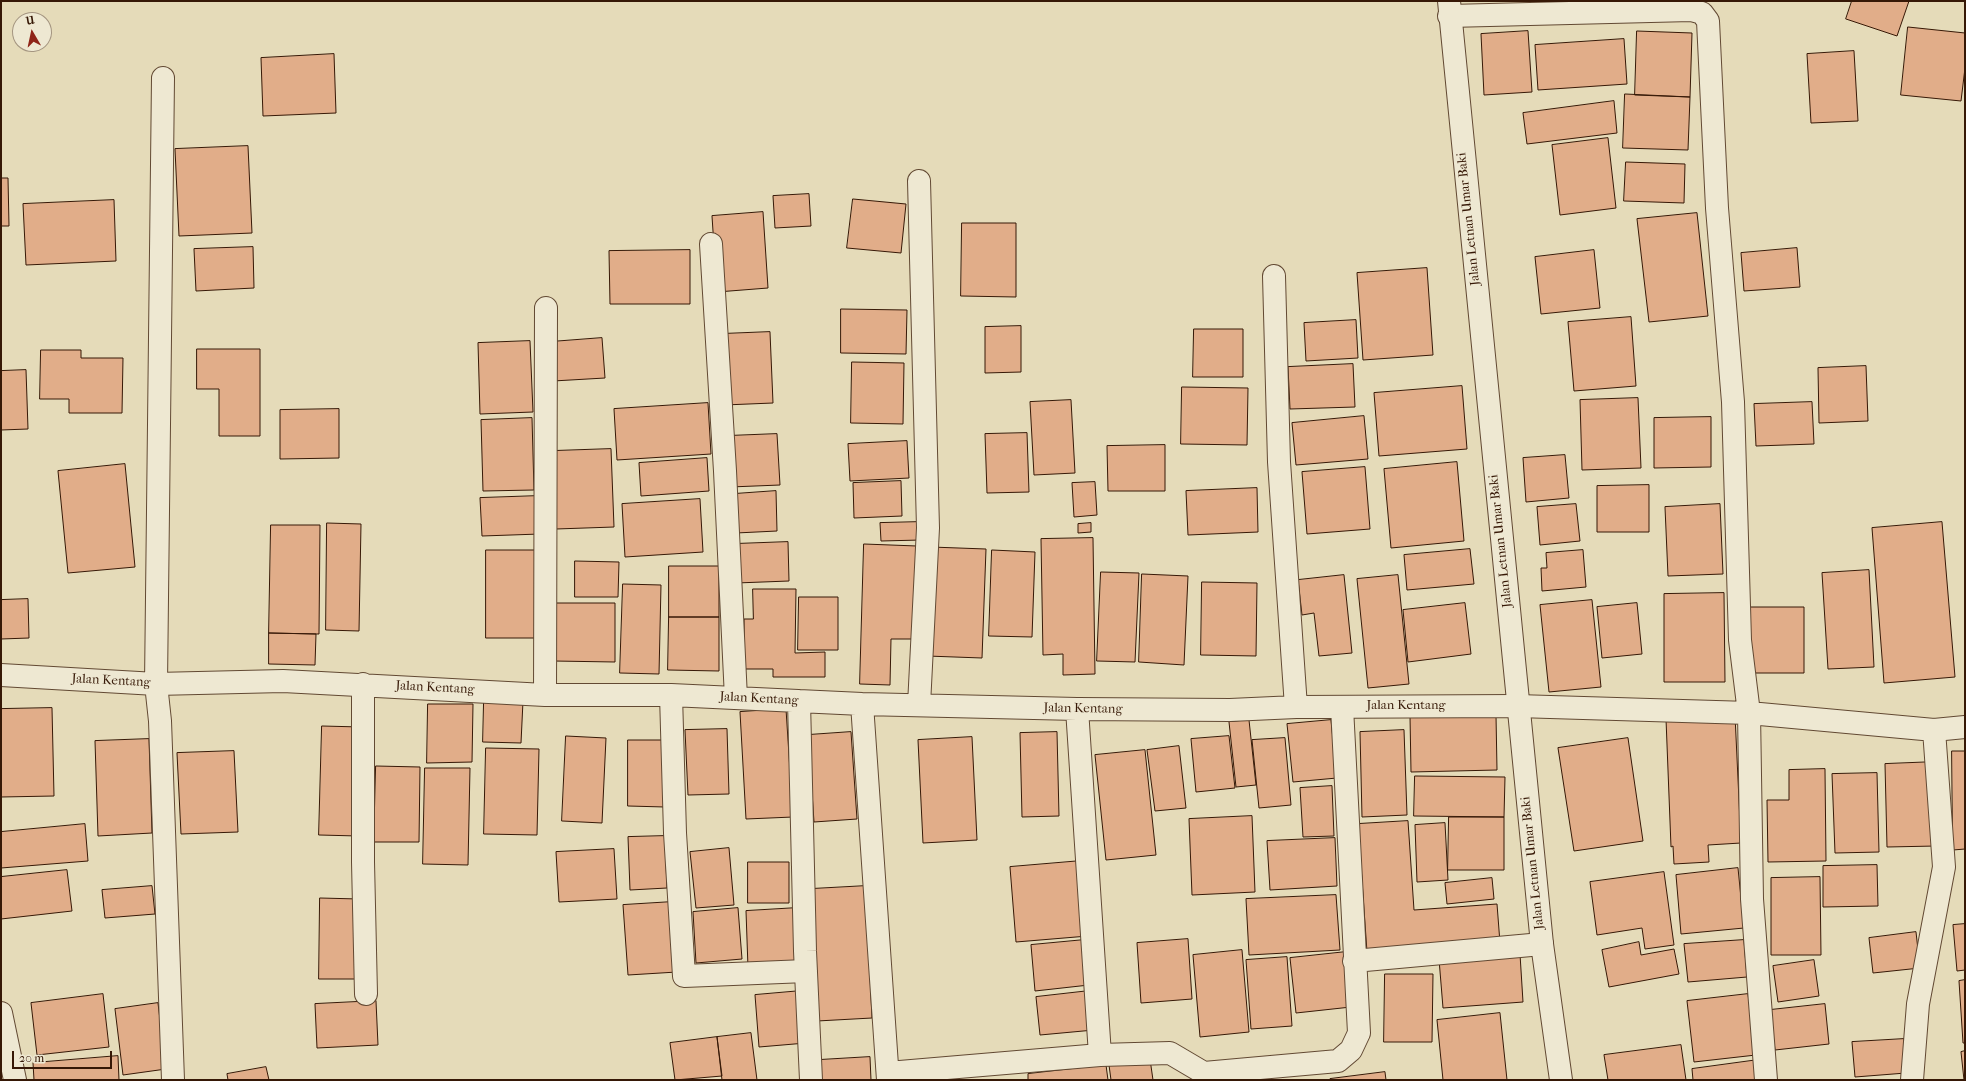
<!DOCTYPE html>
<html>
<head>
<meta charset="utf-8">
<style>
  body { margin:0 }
  #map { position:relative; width:1966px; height:1081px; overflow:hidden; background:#e5dbb9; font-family:"IM FELL French Canon",serif }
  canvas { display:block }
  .frame { position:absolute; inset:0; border:2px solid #361806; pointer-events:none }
  .north { position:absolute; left:12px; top:12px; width:40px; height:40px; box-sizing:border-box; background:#eee8d2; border:1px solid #a49580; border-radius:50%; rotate:351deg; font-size:11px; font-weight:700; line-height:16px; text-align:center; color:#361806 }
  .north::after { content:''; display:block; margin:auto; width:14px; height:18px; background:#8f2418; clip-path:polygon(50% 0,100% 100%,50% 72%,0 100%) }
  .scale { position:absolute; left:12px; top:1051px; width:100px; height:18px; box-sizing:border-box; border:2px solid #361806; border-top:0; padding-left:5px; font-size:12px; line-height:14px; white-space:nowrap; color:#361806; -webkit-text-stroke:3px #eee8d2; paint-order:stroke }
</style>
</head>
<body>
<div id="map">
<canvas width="1966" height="1081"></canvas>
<div class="frame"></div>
<div class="north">U</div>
<div class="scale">20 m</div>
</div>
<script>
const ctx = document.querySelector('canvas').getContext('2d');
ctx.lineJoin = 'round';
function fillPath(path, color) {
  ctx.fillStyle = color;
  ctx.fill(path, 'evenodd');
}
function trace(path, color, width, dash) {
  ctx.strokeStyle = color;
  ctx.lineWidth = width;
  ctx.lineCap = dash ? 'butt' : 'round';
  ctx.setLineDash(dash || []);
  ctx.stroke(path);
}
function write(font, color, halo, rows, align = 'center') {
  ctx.font = font + ' "IM FELL French Canon",serif';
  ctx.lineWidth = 3;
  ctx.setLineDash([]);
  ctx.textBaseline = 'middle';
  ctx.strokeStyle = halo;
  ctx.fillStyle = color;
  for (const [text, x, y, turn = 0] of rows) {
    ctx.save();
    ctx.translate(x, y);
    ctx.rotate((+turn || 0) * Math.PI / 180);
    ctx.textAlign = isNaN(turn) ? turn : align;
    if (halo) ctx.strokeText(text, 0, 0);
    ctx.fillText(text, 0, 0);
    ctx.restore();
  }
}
const building = new Path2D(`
  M 1852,1 L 1909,1 L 1897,36 L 1846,19 Z
  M 1908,27 L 1965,33 L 1965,68 L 1961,101 L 1901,95 Z
  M 1528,31 L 1532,92 L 1484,95 L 1481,34 Z
  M 1637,31 L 1692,33 L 1690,97 L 1635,95 Z
  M 1624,39 L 1627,84 L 1538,90 L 1535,45 Z
  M 1854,51 L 1858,121 L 1811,123 L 1807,54 Z
  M 334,54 L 336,113 L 263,116 L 261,58 Z
  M 1625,94 L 1690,97 L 1688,150 L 1623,148 Z
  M 1614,101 L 1617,133 L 1527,144 L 1523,113 Z
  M 1608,138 L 1616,208 L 1560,215 L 1552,145 Z
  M 248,146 L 252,233 L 179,236 L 175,149 Z
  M 1626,162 L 1685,164 L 1684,203 L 1624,201 Z
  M 1,178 L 8,178 L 9,226 L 1,226 Z
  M 809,194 L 811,226 L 775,228 L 773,196 Z
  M 853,199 L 906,204 L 901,253 L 847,248 Z
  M 114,200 L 116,261 L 26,265 L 23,204 Z
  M 763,212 L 768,288 L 717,292 L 712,216 Z
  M 1697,213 L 1708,316 L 1649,322 L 1637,219 Z
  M 962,223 L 1016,223 L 1016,297 L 961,296 Z
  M 253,247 L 254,288 L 196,291 L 194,249 Z
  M 1797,248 L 1800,287 L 1744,291 L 1741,253 Z
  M 690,250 L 690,304 L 610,304 L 609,251 Z
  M 1594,250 L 1600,308 L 1541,314 L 1535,257 Z
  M 1427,268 L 1433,355 L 1363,360 L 1357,273 Z
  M 841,309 L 907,310 L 906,354 L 841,353 Z
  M 1631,317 L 1636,386 L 1574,391 L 1568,322 Z
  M 1356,320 L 1358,358 L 1306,361 L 1304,323 Z
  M 1021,326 L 1021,372 L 985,373 L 985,327 Z
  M 1194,329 L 1243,329 L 1243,377 L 1193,377 Z
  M 770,332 L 773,403 L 724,405 L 721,334 Z
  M 602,338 L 605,378 L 553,381 L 550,342 Z
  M 530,341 L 533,412 L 480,414 L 478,343 Z
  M 197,349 L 260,349 L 260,436 L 219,436 L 219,389 L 197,389 Z
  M 41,350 L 81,350 L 81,358 L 123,358 L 122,413 L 69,413 L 69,399 L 40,399 Z
  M 852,362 L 904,363 L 903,424 L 851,423 Z
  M 1353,364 L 1355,407 L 1290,409 L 1288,367 Z
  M 1866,366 L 1868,421 L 1819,423 L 1818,368 Z
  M 26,370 L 28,429 L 1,430 L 1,371 Z
  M 1462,386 L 1467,449 L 1379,456 L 1374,393 Z
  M 1182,387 L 1248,388 L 1247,445 L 1181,444 Z
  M 1638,398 L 1641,468 L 1582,470 L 1580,400 Z
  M 1071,400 L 1075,473 L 1034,475 L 1030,402 Z
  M 1812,402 L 1814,444 L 1756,446 L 1754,404 Z
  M 708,403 L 711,454 L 617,460 L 614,409 Z
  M 339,409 L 339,458 L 280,459 L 280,410 Z
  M 1364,416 L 1368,459 L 1296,465 L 1292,423 Z
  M 1711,417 L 1711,467 L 1654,468 L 1654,418 Z
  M 532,418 L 534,490 L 483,491 L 481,420 Z
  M 1027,433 L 1029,492 L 987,493 L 985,434 Z
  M 777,434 L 780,485 L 730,487 L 727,436 Z
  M 907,441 L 909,478 L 850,481 L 848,444 Z
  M 1165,445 L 1165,491 L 1108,491 L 1107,446 Z
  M 611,449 L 614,527 L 556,529 L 553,451 Z
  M 1565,455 L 1569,498 L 1526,502 L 1523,458 Z
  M 707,458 L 709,491 L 641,496 L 639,463 Z
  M 1457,462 L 1464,541 L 1391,548 L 1384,469 Z
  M 125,464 L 135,567 L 68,573 L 58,471 Z
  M 1365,467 L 1370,529 L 1307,534 L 1302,472 Z
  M 901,481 L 902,516 L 854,518 L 853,483 Z
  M 1095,482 L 1097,515 L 1074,517 L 1072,483 Z
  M 1649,485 L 1649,532 L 1597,532 L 1597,486 Z
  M 1257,488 L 1258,532 L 1188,535 L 1186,491 Z
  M 776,491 L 777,531 L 736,533 L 734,494 Z
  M 538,496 L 540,534 L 482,536 L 480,498 Z
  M 700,499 L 703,552 L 625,557 L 622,504 Z
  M 1576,504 L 1580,541 L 1540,545 L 1537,507 Z
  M 1720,504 L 1723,574 L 1668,576 L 1665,507 Z
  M 920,522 L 921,540 L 881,541 L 880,523 Z
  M 1942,522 L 1955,677 L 1884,683 L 1872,528 Z
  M 327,523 L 361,524 L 359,631 L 326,630 Z
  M 1091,523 L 1091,532 L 1078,533 L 1078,524 Z
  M 271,525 L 320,525 L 319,634 L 269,633 Z
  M 1093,538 L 1095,674 L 1063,675 L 1063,654 L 1043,655 L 1041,539 Z
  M 788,542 L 789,581 L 736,583 L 734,544 Z
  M 864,544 L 917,546 L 915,639 L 891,639 L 890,685 L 860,684 Z
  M 931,547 L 986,549 L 982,658 L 927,656 Z
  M 1470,549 L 1474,584 L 1407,590 L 1404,555 Z
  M 486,550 L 537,550 L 537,638 L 486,638 Z
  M 992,550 L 1035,552 L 1032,637 L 989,636 Z
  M 1583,550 L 1586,587 L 1542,591 L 1541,568 L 1547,568 L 1546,553 Z
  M 575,561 L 619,562 L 618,597 L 575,597 Z
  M 669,566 L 719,566 L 719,617 L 669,617 Z
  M 1869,570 L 1874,667 L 1828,669 L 1822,573 Z
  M 1101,572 L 1139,573 L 1135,662 L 1097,661 Z
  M 1142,574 L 1188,576 L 1184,665 L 1139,662 Z
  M 1344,575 L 1352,653 L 1319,656 L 1314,613 L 1302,615 L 1298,580 Z
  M 1398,575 L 1409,684 L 1368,688 L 1357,579 Z
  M 1202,582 L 1257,583 L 1256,656 L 1201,655 Z
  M 623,584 L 661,585 L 659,674 L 620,673 Z
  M 753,589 L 796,589 L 795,653 L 825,652 L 825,677 L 773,677 L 773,669 L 744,669 L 744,619 L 753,619 Z
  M 1724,593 L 1725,682 L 1664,682 L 1664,594 Z
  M 799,597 L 838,597 L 838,650 L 798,650 Z
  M 28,599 L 29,638 L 1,639 L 1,600 Z
  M 1592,600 L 1601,687 L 1549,692 L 1540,605 Z
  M 554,603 L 615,603 L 615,662 L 553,661 Z
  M 1465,603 L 1471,654 L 1408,662 L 1403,610 Z
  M 1637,603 L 1642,654 L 1602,658 L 1597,607 Z
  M 1749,607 L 1804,607 L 1804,673 L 1749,673 Z
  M 669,617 L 719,617 L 719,671 L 668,670 Z
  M 269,633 L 316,634 L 315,665 L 269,664 Z
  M 484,701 L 523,701 L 521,743 L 483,742 Z
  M 428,704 L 473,704 L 472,762 L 427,763 Z
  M 52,708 L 54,796 L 1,797 L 1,709 Z
  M 786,709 L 793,817 L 746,819 L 740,712 Z
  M 1496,715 L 1497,770 L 1411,772 L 1410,716 Z
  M 1735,715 L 1741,843 L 1708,845 L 1709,862 L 1674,864 L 1673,846 L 1671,847 L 1666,719 Z
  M 1249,720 L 1256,785 L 1236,787 L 1229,722 Z
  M 1331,720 L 1337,778 L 1293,782 L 1287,724 Z
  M 322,726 L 361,727 L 358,836 L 319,835 Z
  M 727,729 L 729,794 L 688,795 L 685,730 Z
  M 1404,730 L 1407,815 L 1362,817 L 1360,732 Z
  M 851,732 L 857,819 L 814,822 L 808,735 Z
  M 1057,732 L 1059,816 L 1022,817 L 1020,733 Z
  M 566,736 L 606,738 L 602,823 L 562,821 Z
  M 1229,736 L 1235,788 L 1196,792 L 1191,739 Z
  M 972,737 L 977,840 L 923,843 L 918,740 Z
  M 1285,738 L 1291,805 L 1259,808 L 1252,740 Z
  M 1628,738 L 1643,841 L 1574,851 L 1558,748 Z
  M 149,739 L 152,833 L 98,836 L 95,741 Z
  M 628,740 L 665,740 L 665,807 L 628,806 Z
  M 1179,746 L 1186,808 L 1155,811 L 1147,750 Z
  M 486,748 L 539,749 L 537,835 L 484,834 Z
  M 1145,750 L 1156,855 L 1106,860 L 1095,755 Z
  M 234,751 L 238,832 L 181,834 L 177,753 Z
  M 1952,751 L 1965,751 L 1965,849 L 1953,850 Z
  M 1935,762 L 1936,846 L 1887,847 L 1885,764 Z
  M 376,766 L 420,767 L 419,842 L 374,842 Z
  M 425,768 L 470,768 L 468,865 L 423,864 Z
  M 1825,769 L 1826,861 L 1768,862 L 1767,800 L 1789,800 L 1789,770 Z
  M 1877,773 L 1879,852 L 1835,853 L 1832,774 Z
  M 1415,776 L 1505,777 L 1504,817 L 1414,816 Z
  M 1332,786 L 1334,836 L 1303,837 L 1300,788 Z
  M 1252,816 L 1255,892 L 1192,895 L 1189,819 Z
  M 1449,817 L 1504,817 L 1504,870 L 1448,870 Z
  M 1408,821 L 1414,910 L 1497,904 L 1500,943 L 1367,952 L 1358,824 Z
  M 1445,823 L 1448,880 L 1417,882 L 1415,825 Z
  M 85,824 L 88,861 L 1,868 L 1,832 Z
  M 665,836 L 667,888 L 630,890 L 628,837 Z
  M 1335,838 L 1337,886 L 1270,890 L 1267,841 Z
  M 729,848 L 734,905 L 696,908 L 690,852 Z
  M 614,849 L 617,899 L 559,902 L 556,852 Z
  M 1081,861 L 1088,936 L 1016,942 L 1010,867 Z
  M 748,862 L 789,862 L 789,903 L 748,903 Z
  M 1877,865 L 1878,906 L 1823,907 L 1823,866 Z
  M 1738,868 L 1744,928 L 1681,934 L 1676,875 Z
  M 67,870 L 72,911 L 1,919 L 1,877 Z
  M 1664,872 L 1674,945 L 1645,949 L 1642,928 L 1597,935 L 1590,882 Z
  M 1820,877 L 1821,955 L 1771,955 L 1771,878 Z
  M 1492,878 L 1494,899 L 1447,904 L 1445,883 Z
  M 152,886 L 155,914 L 105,918 L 102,890 Z
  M 866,886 L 872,1018 L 817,1021 L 811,889 Z
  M 1336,895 L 1340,950 L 1249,955 L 1246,899 Z
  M 320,898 L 359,899 L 358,979 L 319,979 Z
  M 672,902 L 677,972 L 628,975 L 623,905 Z
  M 738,908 L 742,959 L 696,963 L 693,912 Z
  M 797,908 L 799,966 L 748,968 L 746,911 Z
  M 1965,924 L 1965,970 L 1957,971 L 1953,925 Z
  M 1916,932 L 1920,968 L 1873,973 L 1869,938 Z
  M 1188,939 L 1192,999 L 1141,1003 L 1137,943 Z
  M 1084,940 L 1089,985 L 1035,991 L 1031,945 Z
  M 1744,940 L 1747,977 L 1688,982 L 1684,944 Z
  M 1639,942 L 1641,955 L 1674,949 L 1679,974 L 1609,987 L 1602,950 Z
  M 1242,950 L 1249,1032 L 1200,1037 L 1193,955 Z
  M 1346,952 L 1351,1007 L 1296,1013 L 1290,958 Z
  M 1520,954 L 1523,1002 L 1443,1008 L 1439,959 Z
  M 1287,957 L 1292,1026 L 1251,1029 L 1246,960 Z
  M 1814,960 L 1819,996 L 1778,1002 L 1773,966 Z
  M 1385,974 L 1433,974 L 1432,1042 L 1384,1042 Z
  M 1965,980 L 1965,1043 L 1963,1043 L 1959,981 Z
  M 801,991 L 806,1043 L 759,1047 L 755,995 Z
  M 1089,991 L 1094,1030 L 1040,1035 L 1036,997 Z
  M 103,994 L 109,1047 L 37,1055 L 31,1003 Z
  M 1748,994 L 1756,1055 L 1694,1062 L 1687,1001 Z
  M 376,1001 L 378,1045 L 317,1048 L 315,1004 Z
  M 158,1003 L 166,1069 L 123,1075 L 115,1009 Z
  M 1825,1004 L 1829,1044 L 1775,1050 L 1770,1010 Z
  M 1500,1013 L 1507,1080 L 1443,1080 L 1437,1020 Z
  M 751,1033 L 757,1080 L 722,1080 L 717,1037 Z
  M 717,1037 L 722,1076 L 675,1080 L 670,1043 Z
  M 1904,1039 L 1906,1073 L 1855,1077 L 1852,1042 Z
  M 1681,1045 L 1686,1080 L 1608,1080 L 1604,1055 Z
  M 1965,1051 L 1965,1080 L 1964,1080 L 1961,1052 Z
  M 118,1056 L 119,1080 L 34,1080 L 33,1063 Z
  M 870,1057 L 871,1080 L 820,1080 L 819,1060 Z
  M 1150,1059 L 1153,1080 L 1111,1080 L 1109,1065 Z
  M 1758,1060 L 1760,1080 L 1693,1080 L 1692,1069 Z
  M 1106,1065 L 1108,1080 L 1028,1080 L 1028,1074 Z
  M 266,1067 L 269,1080 L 228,1080 L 227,1074 Z
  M 1385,1072 L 1386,1080 L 1330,1080 L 1330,1079 Z`);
const minor = new Path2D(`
  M 1449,16 L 1691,10 L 1702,13 L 1708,21 L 1717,208 L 1733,402 L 1740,640 L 1749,713 L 1752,899 L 1766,1080
  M 163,78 L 156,684 L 160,721 L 173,1080
  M 919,181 L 928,528 L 919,705
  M 711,244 L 725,471 L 736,698
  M 1274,276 L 1279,462 L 1296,707
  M 1,675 L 156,684 L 283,681 L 545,695 L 671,695 L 862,704 L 1077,709 L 1230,710 L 1296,707 L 1517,706 L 1749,713 L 1934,730 L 1965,727
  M 363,684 L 363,862 L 366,994
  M 545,695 L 546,308
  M 671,695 L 675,833 L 684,976 L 806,971
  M 799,701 L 805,951 L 811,1080
  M 862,704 L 888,1080
  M 1077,709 L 1100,1055 L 1170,1053 L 1204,1073 L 1338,1061 L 1351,1050 L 1359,1033 L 1342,707
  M 1354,961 L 1542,944
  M 1,1013 L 15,1080
  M 888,1073 L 1100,1055
  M 1912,1080 L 1918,1004 L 1944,867 L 1934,730`);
const tertiary = new Path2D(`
  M 1449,1 L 1542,944 L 1561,1080`);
const streetNames = [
  ["Jalan Letnan Umar Baki",1469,219,-96],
  ["Jalan Letnan Umar Baki",1501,541,-96],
  ["Jalan Kentang",111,681,3],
  ["Jalan Kentang",435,688,3],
  ["Jalan Kentang",759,699,3],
  ["Jalan Kentang",1406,706],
  ["Jalan Kentang",1083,709,1],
  ["Jalan Letnan Umar Baki",1533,863,-96]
];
fillPath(building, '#e1ad89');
trace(building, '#361806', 1);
trace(minor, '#624933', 24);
trace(tertiary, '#624933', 24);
trace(minor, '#eee8d2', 22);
trace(tertiary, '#eee8d2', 22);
write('13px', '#361806', '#eee8d2', streetNames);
</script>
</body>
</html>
